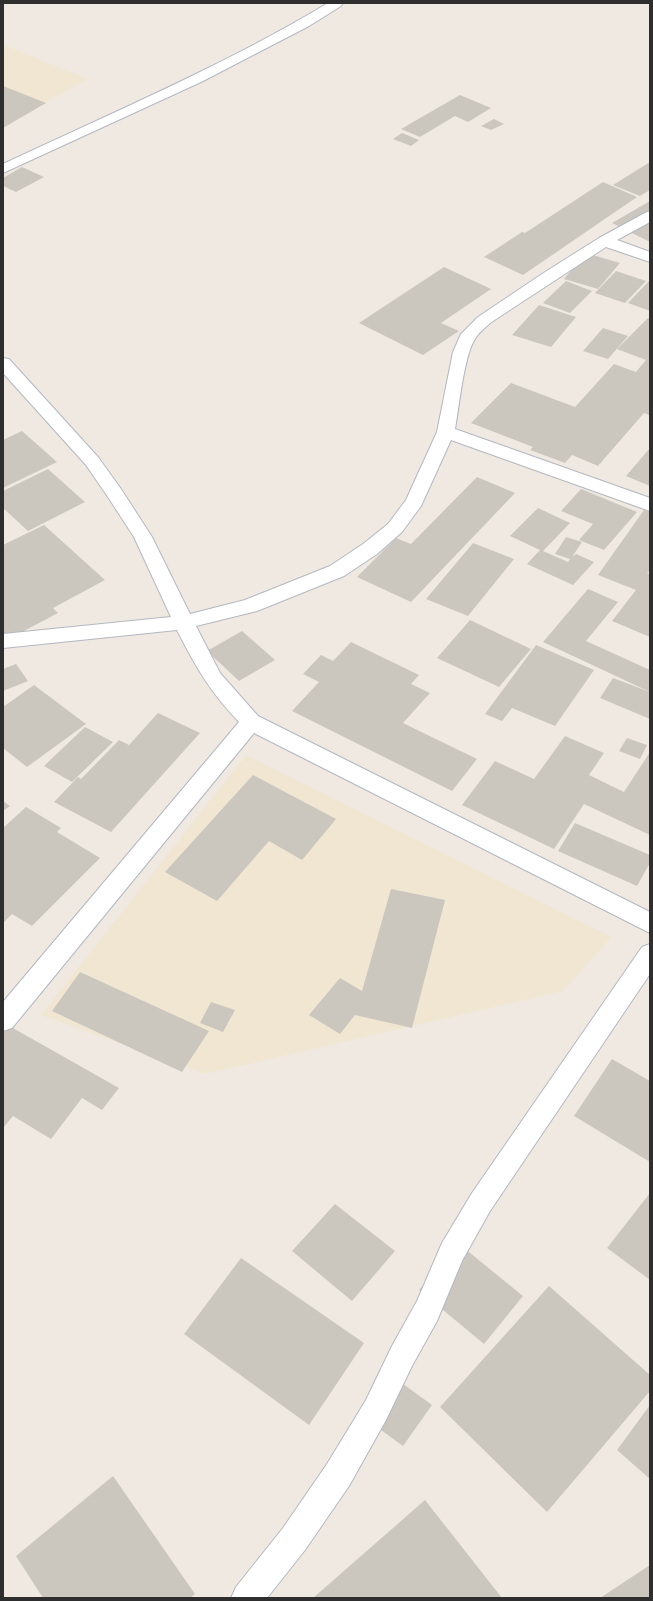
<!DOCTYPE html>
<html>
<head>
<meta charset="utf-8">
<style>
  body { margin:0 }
  #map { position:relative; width:653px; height:1601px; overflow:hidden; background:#efe9e1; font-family:"Asap Condensed",sans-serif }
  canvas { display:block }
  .frame { position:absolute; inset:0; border:4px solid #2e2e2e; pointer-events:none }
</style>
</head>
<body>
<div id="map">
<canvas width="653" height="1601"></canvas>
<div class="frame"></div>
</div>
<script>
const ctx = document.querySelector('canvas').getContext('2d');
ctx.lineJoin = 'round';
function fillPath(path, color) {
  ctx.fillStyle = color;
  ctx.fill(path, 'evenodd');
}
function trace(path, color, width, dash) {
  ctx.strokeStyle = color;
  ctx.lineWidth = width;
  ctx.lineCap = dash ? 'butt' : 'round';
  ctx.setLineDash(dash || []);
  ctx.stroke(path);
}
const education = new Path2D(`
  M 3,45 L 88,79 L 3,125 Z
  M 246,755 L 612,937 L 563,991 L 205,1074 L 41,1015 Z`);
const building = new Path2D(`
  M 3,86 L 46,103 L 3,128 Z
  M 460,95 L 491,108 L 468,122 L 455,116 L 420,137 L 401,129 Z
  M 494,119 L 504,124 L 491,130 L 481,126 Z
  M 402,133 L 419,140 L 411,146 L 393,139 Z
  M 650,162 L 650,190 L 640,196 L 613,185 Z
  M 22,167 L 44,177 L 16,192 L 3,186 L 3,178 Z
  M 603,182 L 637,197 L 523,275 L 484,257 L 522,232 L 525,233 Z
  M 650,201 L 650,242 L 612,223 Z
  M 586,253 L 620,263 L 598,289 L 564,279 Z
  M 444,267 L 491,289 L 441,323 L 459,331 L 423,355 L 359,323 Z
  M 616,271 L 646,281 L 625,303 L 595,293 Z
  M 650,280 L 650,311 L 628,303 Z
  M 566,281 L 592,291 L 570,313 L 543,303 Z
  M 539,305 L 576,317 L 551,347 L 512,335 Z
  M 648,318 L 650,319 L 650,413 L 649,415 L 644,413 L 598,466 L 572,455 L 565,463 L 530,450 L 533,447 L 471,423 L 511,383 L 575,407 L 614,364 L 636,372 L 646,360 L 617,349 Z
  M 603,328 L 628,336 L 608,359 L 583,351 Z
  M 22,431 L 57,462 L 3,488 L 3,440 Z
  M 650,448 L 650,486 L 626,476 Z
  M 48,469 L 85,502 L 28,531 L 3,508 L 3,491 Z
  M 477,477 L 515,493 L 411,602 L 357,577 L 396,538 L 411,544 Z
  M 581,489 L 637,512 L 604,550 L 579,540 L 593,524 L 561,511 Z
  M 538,508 L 570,523 L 543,551 L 568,562 L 570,559 L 555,554 L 566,537 L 582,542 L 572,557 L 576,554 L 594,562 L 573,585 L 527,564 L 540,550 L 510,536 Z
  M 644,510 L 650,512 L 650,570 L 647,573 L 650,574 L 650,637 L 612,621 L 636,590 L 598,575 Z
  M 44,525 L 105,580 L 53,608 L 58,613 L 3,642 L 3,545 Z
  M 473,543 L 514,559 L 468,616 L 426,599 Z
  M 588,589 L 618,602 L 586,641 L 650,670 L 650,692 L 543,642 Z
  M 470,620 L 531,649 L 499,687 L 437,658 Z
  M 242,631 L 275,660 L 239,681 L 207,651 Z
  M 351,642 L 419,675 L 411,684 L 430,693 L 403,723 L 477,759 L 452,791 L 292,711 L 319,682 L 303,674 L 321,655 L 333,661 Z
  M 536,645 L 594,670 L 555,726 L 512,708 L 502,721 L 485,714 Z
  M 16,664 L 28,681 L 3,691 L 3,669 Z
  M 613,678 L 650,692 L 650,719 L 600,698 Z
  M 34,685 L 86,724 L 27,767 L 3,748 L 3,707 Z
  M 158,713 L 200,733 L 111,832 L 54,802 L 78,777 L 81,779 L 119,740 L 129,745 Z
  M 85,727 L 113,742 L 72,782 L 44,766 Z
  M 565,736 L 604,753 L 589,775 L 624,792 L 650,752 L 650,835 L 584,804 L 554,849 L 462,805 L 495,761 L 534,779 Z
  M 627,738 L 647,745 L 640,759 L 619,751 Z
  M 253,775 L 336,819 L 302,860 L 269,841 L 217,901 L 165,872 Z
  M 3,801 L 10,806 L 3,811 Z
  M 26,807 L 61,828 L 57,832 L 100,858 L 32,926 L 12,914 L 3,923 L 3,828 Z
  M 575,823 L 650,855 L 650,863 L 637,886 L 558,851 Z
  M 391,889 L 445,900 L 412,1028 L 355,1015 L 340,1034 L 309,1015 L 340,978 L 362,991 Z
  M 80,972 L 209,1031 L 182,1072 L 52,1011 Z
  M 211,1002 L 235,1010 L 223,1032 L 200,1023 Z
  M 4,1023 L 119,1088 L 102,1110 L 82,1098 L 51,1139 L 13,1116 L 3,1128 Z
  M 612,1059 L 650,1081 L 650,1162 L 574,1116 Z
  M 650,1193 L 650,1280 L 607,1248 Z
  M 335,1204 L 395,1251 L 352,1301 L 292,1251 Z
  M 459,1244 L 523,1296 L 484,1344 L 419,1290 Z
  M 241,1258 L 364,1343 L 309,1425 L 184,1334 Z
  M 549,1286 L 650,1375 L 650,1391 L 547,1512 L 440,1407 Z
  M 399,1381 L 432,1405 L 403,1446 L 370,1422 Z
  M 650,1405 L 650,1479 L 617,1450 Z
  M 113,1476 L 195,1594 L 190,1598 L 43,1598 L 16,1556 Z
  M 425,1500 L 502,1598 L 313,1598 Z
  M 650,1565 L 650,1598 L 600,1598 Z`);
const minor = new Path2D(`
  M 328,3 L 343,3 L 341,6 L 309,26 L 201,82 L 3,173 L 3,164 C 112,113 225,65 328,3 Z
  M 650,211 L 650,222 L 617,240 L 650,252 L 650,262 L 606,247 L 490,323 C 485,328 478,333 475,339 C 464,355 459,408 455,429 L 650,498 L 650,511 L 451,440 L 421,506 L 402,532 L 377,554 L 344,576 L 257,611 L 196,626 L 220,673 L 258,716 L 650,912 L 650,933 L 254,733 L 12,1028 L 3,1031 L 3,1002 L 239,722 C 211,693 195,666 177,630 L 3,648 L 3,634 L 171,617 L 134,537 L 108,497 L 86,465 L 3,373 L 3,358 L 9,359 L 98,457 L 121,489 L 152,537 L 190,614 L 245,600 L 330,566 L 363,544 L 388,524 L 406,500 L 437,432 L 453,352 L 461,334 L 478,317 L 542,274 L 599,238 L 645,213 Z
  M 650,944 L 650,974 L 490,1211 L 462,1261 L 437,1321 L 412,1366 L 386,1420 L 349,1486 L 305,1550 L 267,1598 L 231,1598 L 236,1587 L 283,1528 L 327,1464 L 366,1400 L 392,1346 L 417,1301 L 442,1243 L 472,1193 L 642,947 Z`);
fillPath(education, '#f0e6d1');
fillPath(building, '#cbc7bf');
trace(minor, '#b4b7c1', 2);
fillPath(minor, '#fff');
</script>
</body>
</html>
